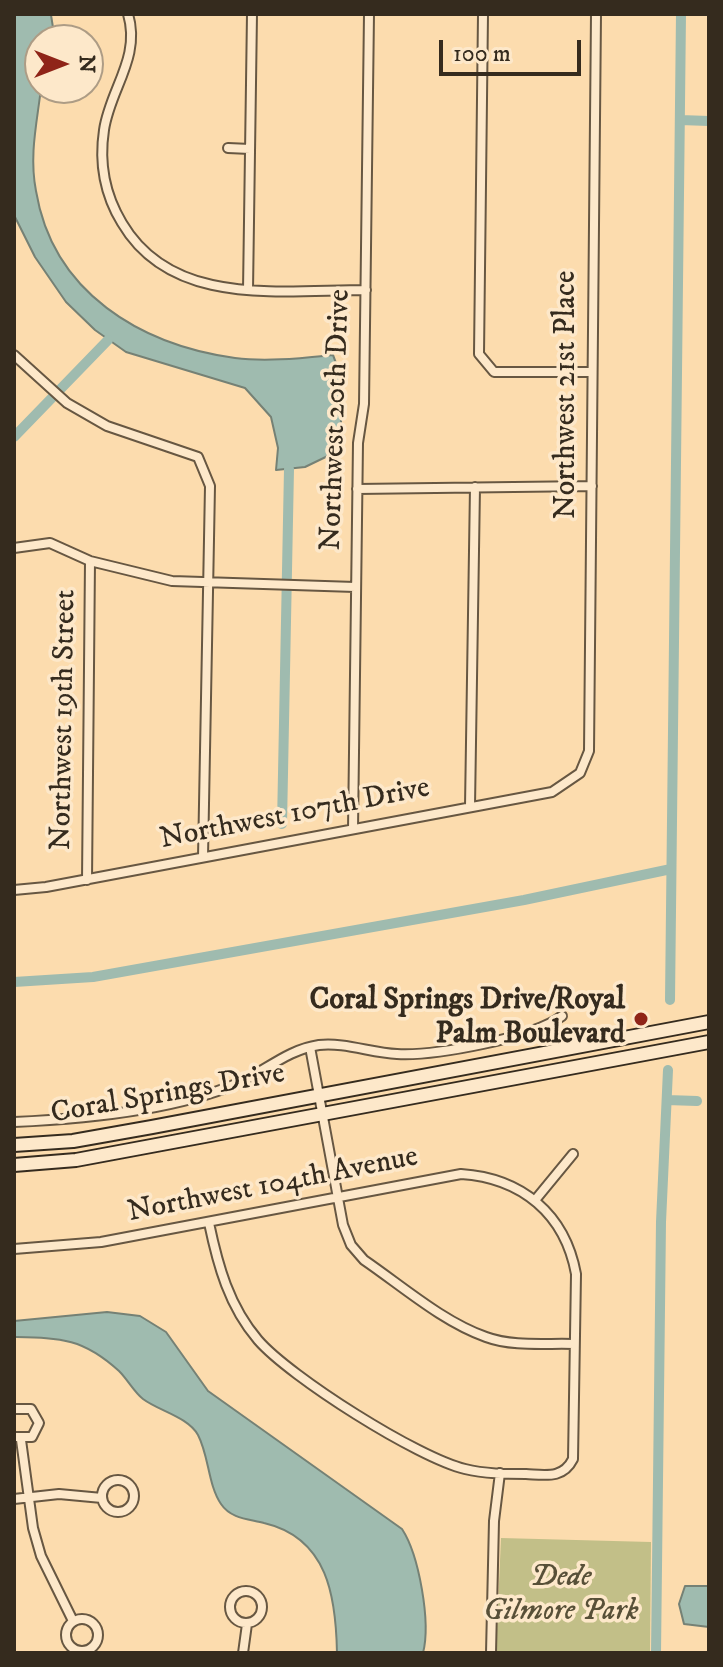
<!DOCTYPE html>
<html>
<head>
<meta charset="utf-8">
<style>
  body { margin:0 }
  #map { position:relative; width:723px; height:1667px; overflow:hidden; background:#fcdcae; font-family:"IM FELL DW Pica",serif }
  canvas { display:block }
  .frame { position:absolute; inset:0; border:16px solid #352b1e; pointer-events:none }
  .north { position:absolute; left:24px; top:24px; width:80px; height:80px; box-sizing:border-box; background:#fde8ca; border:2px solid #ad9c85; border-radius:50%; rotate:90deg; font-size:22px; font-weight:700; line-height:32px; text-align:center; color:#352b1e }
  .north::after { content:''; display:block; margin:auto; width:28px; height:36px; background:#8f2418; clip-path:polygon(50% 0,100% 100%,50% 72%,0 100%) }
  .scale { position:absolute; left:439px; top:40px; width:142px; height:36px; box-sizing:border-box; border:4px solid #352b1e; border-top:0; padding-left:10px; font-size:24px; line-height:28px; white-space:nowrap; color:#352b1e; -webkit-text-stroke:6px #fde8ca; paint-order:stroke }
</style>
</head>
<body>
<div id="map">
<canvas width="723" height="1667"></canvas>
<div class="frame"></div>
<div class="north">N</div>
<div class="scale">100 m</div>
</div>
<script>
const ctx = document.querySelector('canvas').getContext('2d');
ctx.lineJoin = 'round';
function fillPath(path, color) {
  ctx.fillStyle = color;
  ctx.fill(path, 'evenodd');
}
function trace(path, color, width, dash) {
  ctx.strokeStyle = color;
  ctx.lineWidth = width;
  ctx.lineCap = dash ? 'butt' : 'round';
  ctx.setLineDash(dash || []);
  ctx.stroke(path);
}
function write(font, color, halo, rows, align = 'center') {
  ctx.font = font + ' "IM FELL DW Pica",serif';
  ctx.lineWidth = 7;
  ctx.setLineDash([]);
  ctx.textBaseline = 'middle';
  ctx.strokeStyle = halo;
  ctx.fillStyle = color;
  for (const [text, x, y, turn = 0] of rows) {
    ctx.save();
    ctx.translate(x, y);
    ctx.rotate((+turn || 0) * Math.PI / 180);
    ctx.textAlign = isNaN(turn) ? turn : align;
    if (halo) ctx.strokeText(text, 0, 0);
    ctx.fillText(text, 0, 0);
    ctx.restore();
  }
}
const green = new Path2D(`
  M 501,1538 L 651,1542 L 650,1653 L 496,1653 Z`);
const water = new Path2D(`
  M 14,14 L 51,15 L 55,40 L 40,40 C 40,55 42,74 41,88 C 37,123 29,155 36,191 C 53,293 141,345 235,358 C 267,362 302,358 333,355 C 348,390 344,417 334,453 L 305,467 L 276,470 L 278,448 L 271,417 L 245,388 L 126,352 L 95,330 L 66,302 L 35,257 L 14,215 Z
  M 107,1312 L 140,1316 L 166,1332 L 208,1391 L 402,1529 C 419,1555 431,1622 423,1653 L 337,1653 C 336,1597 328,1538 264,1523 C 249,1519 231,1519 221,1504 C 208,1485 209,1456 198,1435 C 188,1417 159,1411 143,1399 C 134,1392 128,1380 119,1371 C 83,1338 61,1338 14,1337 L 14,1321 Z
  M 685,1586 L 709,1586 L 709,1627 L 684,1624 L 679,1604 Z`);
const canal = new Path2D(`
  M 680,120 L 709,121
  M 14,437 L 108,340
  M 282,824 L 289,469
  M 14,982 L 93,977 L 524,900 L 671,869
  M 670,1000 L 681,14
  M 667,1100 L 697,1101
  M 656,1653 L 661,1222 L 668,1070`);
const street = new Path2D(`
  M 128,14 C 141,58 110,89 104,130 C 99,163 105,195 122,223 C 172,308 281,290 366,290
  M 483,14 L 479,354 L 494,372 L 592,372
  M 228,148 L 250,149
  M 248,290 L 252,14
  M 14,355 L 67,403 L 107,426 L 198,457 L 210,486 L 203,857
  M 357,489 L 592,486
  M 14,548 L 50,543 L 90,561 L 172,581 L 355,587
  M 470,806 L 475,487
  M 353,829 L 358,443 L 364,404 L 369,14
  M 87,880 L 90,561
  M 14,890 L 46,887 L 552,792 L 580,773 L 589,751 L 596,14
  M 310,1047 L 343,1225 L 351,1245 L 364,1260 C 402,1286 443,1322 486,1337 C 513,1347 546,1343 574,1344
  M 14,1122 C 84,1119 172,1111 236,1084 C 265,1072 286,1050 319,1045 C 344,1042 372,1053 397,1054 C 435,1056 533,1038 562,1016
  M 536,1199 L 573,1154
  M 14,1249 L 101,1242 L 461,1174 C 522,1178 565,1214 576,1274 L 573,1459 C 563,1479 546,1475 526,1474 C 506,1474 485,1474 465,1469 C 418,1458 290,1377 258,1340 C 229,1306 218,1266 209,1223
  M 14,1409 L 31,1409 L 39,1423 L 32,1437 L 14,1437
  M 21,1440 L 33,1528 L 41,1556 L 73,1621
  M102 1496a16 16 0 1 1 32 0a16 16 0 1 1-32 0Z
  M 14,1499 L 59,1494 L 102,1498
  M230 1607a16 16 0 1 1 32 0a16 16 0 1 1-32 0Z
  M66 1635a16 16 0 1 1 32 0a16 16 0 1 1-32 0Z
  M 243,1653 L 247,1624
  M 491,1653 L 494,1521 L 500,1473`);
const secondary = new Path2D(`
  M 14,1145 L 73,1141 L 152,1127 L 709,1022
  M 14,1165 L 76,1160 L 709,1042`);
const markers = [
  [641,1019,8,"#8f2418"]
];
const streetNames = [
  ["Northwest 21st Place",568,395,-90],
  ["Northwest 20th Drive",337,420,-88],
  ["Northwest 19th Street",65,720,-89],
  ["Northwest 107th Drive",295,815,-11],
  ["Coral Springs Drive",168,1095,-10],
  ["Northwest 104th Avenue",273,1186,-11]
];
const poiNames = [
  ["Coral Springs Drive/Royal",625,1002],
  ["Palm Boulevard",625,1036]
];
const parkNames = [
  ["Dede",561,1579],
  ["Gilmore Park",561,1613]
];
fillPath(green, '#c2bf88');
fillPath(water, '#9fbbaf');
trace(water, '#758175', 2);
trace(canal, '#9fbbaf', 10);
trace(street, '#675742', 12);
trace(secondary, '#352b1e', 16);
trace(street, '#fde8ca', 8);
trace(secondary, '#fde8ca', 12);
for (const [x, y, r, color] of markers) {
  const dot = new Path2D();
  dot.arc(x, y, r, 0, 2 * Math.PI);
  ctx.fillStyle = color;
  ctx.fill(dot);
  trace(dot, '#fde8ca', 3);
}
write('30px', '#352b1e', '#fde8ca', streetNames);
write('bold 30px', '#352b1e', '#fde8ca', poiNames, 'right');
write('italic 30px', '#585038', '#fde8ca', parkNames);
</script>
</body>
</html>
